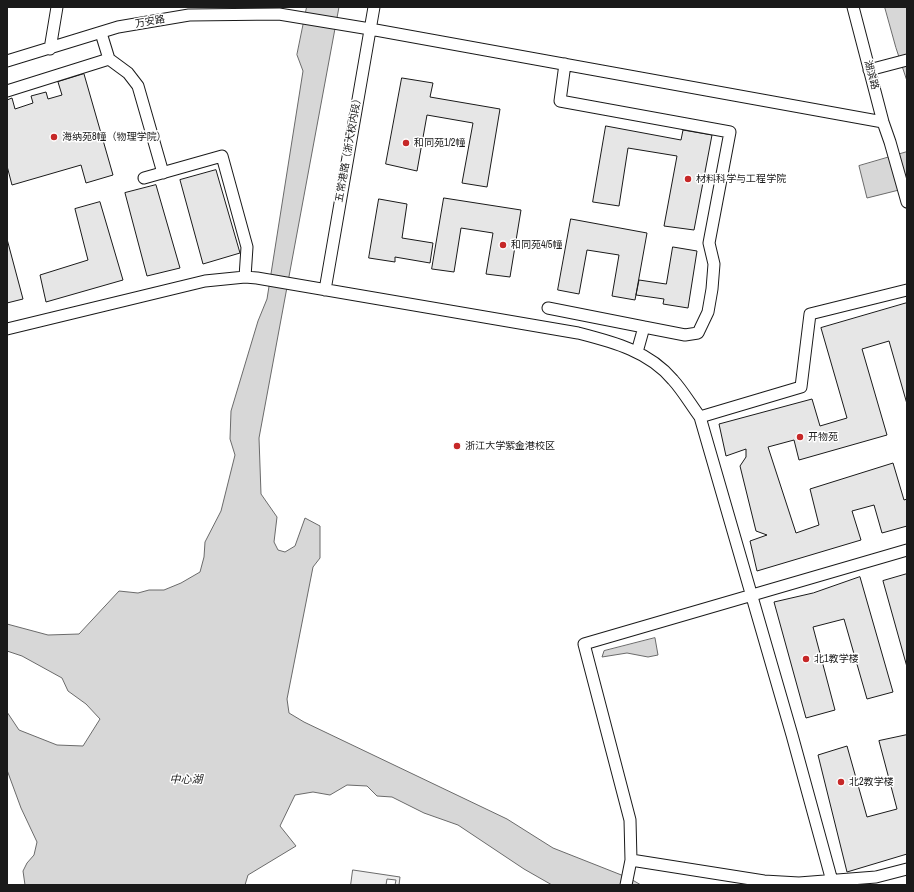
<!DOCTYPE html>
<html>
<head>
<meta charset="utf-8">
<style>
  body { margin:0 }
  #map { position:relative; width:914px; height:892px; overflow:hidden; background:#fff; font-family:"Archivo Narrow",sans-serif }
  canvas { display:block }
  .frame { position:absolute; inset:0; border:8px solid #1a1a1a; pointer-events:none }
</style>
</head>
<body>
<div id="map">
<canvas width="914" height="892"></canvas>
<div class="frame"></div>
</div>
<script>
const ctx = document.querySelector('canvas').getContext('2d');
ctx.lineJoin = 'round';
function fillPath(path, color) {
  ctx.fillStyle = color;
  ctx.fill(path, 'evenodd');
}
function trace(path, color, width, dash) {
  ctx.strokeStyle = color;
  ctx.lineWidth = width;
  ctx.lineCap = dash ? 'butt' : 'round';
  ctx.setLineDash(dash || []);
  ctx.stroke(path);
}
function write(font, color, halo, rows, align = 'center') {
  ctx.font = font + ' "Archivo Narrow","Noto Sans SC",sans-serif';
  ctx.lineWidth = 3;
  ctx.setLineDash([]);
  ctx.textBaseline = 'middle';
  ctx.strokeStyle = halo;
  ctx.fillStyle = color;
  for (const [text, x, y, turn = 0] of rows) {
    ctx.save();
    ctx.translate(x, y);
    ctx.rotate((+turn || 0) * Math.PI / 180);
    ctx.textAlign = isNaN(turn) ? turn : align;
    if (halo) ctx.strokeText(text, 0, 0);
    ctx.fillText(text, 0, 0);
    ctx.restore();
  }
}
const built = new Path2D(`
  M 353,870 L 400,877 L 399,885 L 395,885 L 396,880 L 387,879 L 386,885 L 351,885 Z`);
const water = new Path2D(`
  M 307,7 L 339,7 L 259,438 L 261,494 L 277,517 L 274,542 L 278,550 L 285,552 L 295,546 L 305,518 L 320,526 L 320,558 L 313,567 L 287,699 L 289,713 L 304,722 L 507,819 L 553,848 L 629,878 L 641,885 L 552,885 L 524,869 L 458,825 L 424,813 L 392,797 L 377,796 L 367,786 L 347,785 L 330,795 L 313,792 L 295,795 L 280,826 L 296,846 L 248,875 L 245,885 L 25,885 L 23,871 L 27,863 L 34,855 L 37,842 L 21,808 L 7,770 L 7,712 L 19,730 L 57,745 L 83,746 L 100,719 L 86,704 L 68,691 L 62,678 L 22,656 L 7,651 L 7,624 L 48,635 L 79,634 L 119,591 L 138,593 L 149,590 L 164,590 L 181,583 L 200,572 L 204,557 L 205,542 L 221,511 L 235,455 L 230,439 L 231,411 L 258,321 L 267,299 L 303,71 L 297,55 Z
  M 885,7 L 907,7 L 907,81 L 896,48 Z
  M 907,152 L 907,188 L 867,198 L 859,166 Z
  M 655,638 L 658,655 L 648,657 L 627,653 L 602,657 L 604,651 Z`);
const building = new Path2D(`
  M 84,74 L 113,175 L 86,183 L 81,165 L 12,185 L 7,166 L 7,100 L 12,98 L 15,109 L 33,103 L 31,96 L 46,92 L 48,99 L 62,95 L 58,82 Z
  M 402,78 L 433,83 L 430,97 L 500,109 L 487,187 L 462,183 L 473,123 L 427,115 L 417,171 L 386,164 Z
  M 606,126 L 681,140 L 683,130 L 712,135 L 694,230 L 664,226 L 677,156 L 628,148 L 619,206 L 593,202 Z
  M 216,170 L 240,253 L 203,264 L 180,180 Z
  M 156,185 L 180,268 L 147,276 L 125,193 Z
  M 444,198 L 521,210 L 510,277 L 486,274 L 493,233 L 461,228 L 454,272 L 432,269 Z
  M 379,199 L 407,204 L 402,238 L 433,243 L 430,263 L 395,257 L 395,262 L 369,258 Z
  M 100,202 L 123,280 L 46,302 L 40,275 L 88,260 L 75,209 Z
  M 571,219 L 647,233 L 635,300 L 612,296 L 619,255 L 587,250 L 579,294 L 558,290 Z
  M 7,239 L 23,299 L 7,303 Z
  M 673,247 L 697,251 L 688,308 L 663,304 L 664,299 L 636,295 L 639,280 L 666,284 Z
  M 907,303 L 907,404 L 889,341 L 862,349 L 887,435 L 799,460 L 794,440 L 768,447 L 796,533 L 819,525 L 810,489 L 893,463 L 904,500 L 907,499 L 907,526 L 882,533 L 874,505 L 852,511 L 861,540 L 757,571 L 750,541 L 767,535 L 756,531 L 740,466 L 746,457 L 746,449 L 726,456 L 719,424 L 812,399 L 820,426 L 847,418 L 821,328 Z
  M 907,574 L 907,667 L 883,581 Z
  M 860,577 L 893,692 L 867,699 L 844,619 L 813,627 L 835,710 L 806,718 L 774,602 L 813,593 Z
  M 907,735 L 907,854 L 847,872 L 818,755 L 847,746 L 867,817 L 897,809 L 879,741 Z`);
const minor = new Path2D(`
  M 853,7 L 883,122 L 890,142 L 907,202
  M 101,33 L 109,59 L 128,73 L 138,86 L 163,173
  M 50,49 L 57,7
  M 7,61 L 118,27 L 189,15 L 279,14 L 370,29 L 883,122
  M 565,64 L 560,101 L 730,132 L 709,243 L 714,264 L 712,289 L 708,312 L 698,333 L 685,335 L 644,327 L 637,352
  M 869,70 L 907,60
  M 7,91 L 109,59
  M 144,178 L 222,156 L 247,247 L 245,277
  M 325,290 L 374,7
  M 548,308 L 644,327
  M 7,329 L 205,281 L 245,277 L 257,278 L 578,333 C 613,342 649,351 673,380 C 683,391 691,405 700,417 L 792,735 L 832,881
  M 700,417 L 801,387 L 810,314 L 907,290
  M 631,860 L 764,881 L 799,883 L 876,877 L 907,869
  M 626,885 L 631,860 L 630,820 L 584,644 L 907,550`);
const markers = [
  [54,137,4,"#c62828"],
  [406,143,4,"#c62828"],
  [688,179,4,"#c62828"],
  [503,245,4,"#c62828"],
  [800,437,4,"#c62828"],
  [457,446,4,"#c62828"],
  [806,659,4,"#c62828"],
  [841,782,4,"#c62828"]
];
const streetNames = [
  ["万安路",150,22,-10],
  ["湖滨路",871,75,75],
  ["五常港路（浙大校内段）",349,148,-80]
];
const poiNames = [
  ["海纳苑8幢（物理学院）",62,137],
  ["和同苑1/2幢",414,143],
  ["材料科学与工程学院",696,179],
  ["和同苑4/5幢",511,245],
  ["开物苑",808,437],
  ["浙江大学紫金港校区",465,446],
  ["北1教学楼",814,659],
  ["北2教学楼",849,782]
];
const waterNames = [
  ["中心湖",186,780]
];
fillPath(built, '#ededed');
trace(built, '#6a6a6a', 1);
fillPath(water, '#d7d7d7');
trace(water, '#6a6a6a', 1);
fillPath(building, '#e6e6e6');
trace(building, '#1a1a1a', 1);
trace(minor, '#1a1a1a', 13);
trace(minor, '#fff', 11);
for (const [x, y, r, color] of markers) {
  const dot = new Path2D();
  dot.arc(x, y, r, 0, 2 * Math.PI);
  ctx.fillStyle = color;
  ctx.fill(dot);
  trace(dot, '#fff', 1.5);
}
write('10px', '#1a1a1a', '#fff', streetNames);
write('10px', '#1a1a1a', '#fff', poiNames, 'left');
write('italic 11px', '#1a1a1a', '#fff', waterNames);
</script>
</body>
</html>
